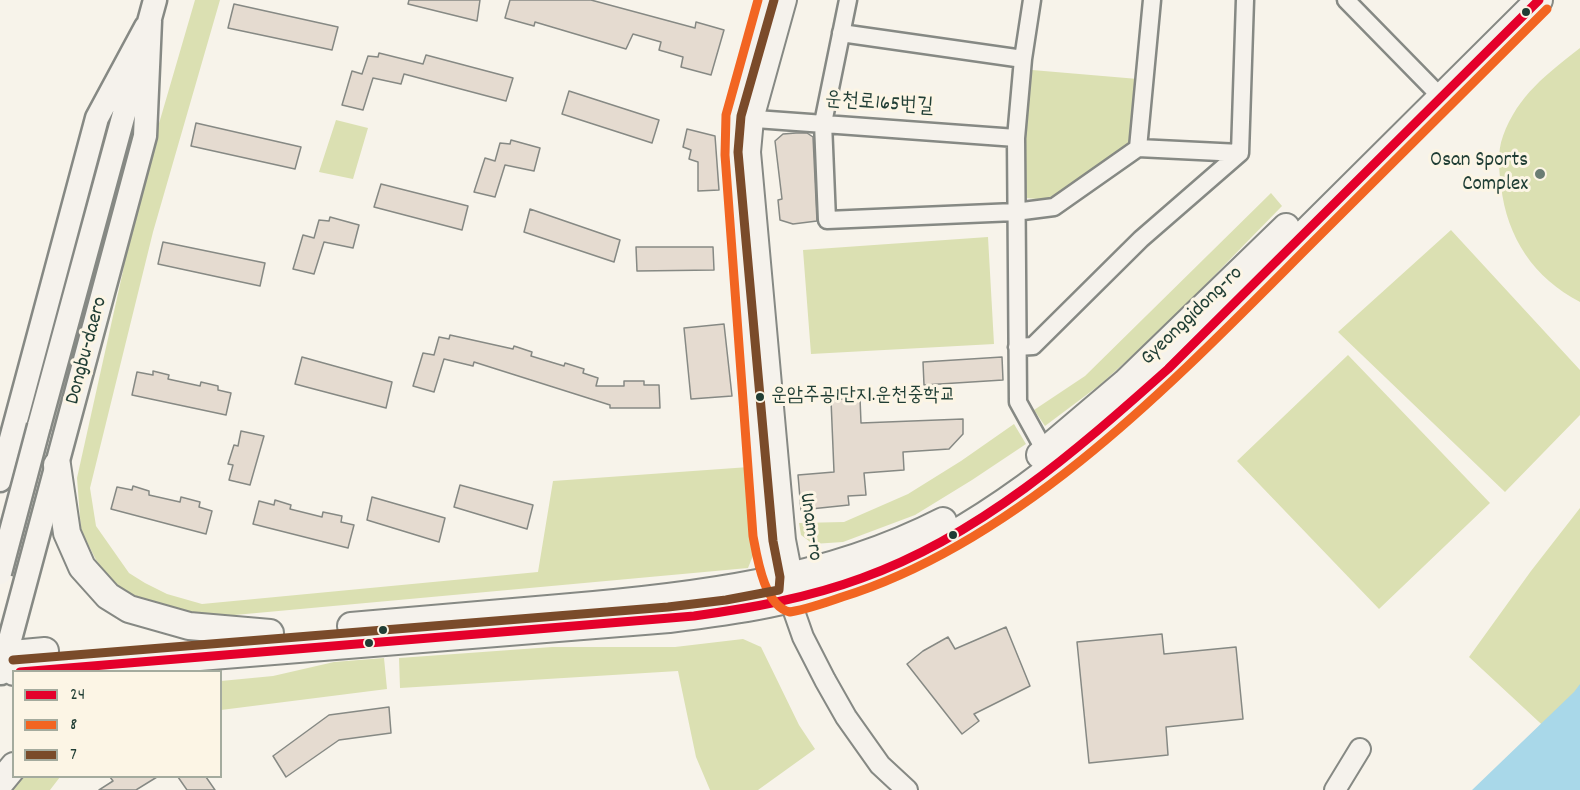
<!DOCTYPE html>
<html>
<head>
<meta charset="utf-8">
<style>
  body { margin:0 }
  #map { position:relative; width:1580px; height:790px; overflow:hidden; background:#f7f3ea; font-family:Dekko,sans-serif }
  canvas { display:block }
  .legend { position:absolute; left:12px; top:670px; width:210px; height:108px; box-sizing:border-box; background:#fcf5e5; border:2px solid #a4ab9e; margin:0; padding:8px 10px; list-style:none; font-size:18px; color:#1f3d34 }
  .legend li { display:flex; align-items:center; gap:12px; height:30px }
  .legend b { width:30px; border:2px solid #a4ab9e }
</style>
</head>
<body>
<div id="map">
<canvas width="1580" height="790"></canvas>
<ul class="legend">
<li><b style="height:8px;background:#e4002b"></b>24</li>
<li><b style="height:8px;background:#f26522"></b>8</li>
<li><b style="height:8px;background:#7a4b2a"></b>7</li>
</ul>
</div>
<script>
const ctx = document.querySelector('canvas').getContext('2d');
ctx.lineJoin = 'round';
function fillPath(path, color) {
  ctx.fillStyle = color;
  ctx.fill(path, 'evenodd');
}
function trace(path, color, width, dash) {
  ctx.strokeStyle = color;
  ctx.lineWidth = width;
  ctx.lineCap = dash ? 'butt' : 'round';
  ctx.setLineDash(dash || []);
  ctx.stroke(path);
}
function write(font, color, halo, rows, align = 'center') {
  ctx.font = font + ' Dekko,"Poor Story",sans-serif';
  ctx.lineWidth = 6;
  ctx.setLineDash([]);
  ctx.textBaseline = 'middle';
  ctx.strokeStyle = halo;
  ctx.fillStyle = color;
  for (const [text, x, y, turn = 0] of rows) {
    ctx.save();
    ctx.translate(x, y);
    ctx.rotate((+turn || 0) * Math.PI / 180);
    ctx.textAlign = isNaN(turn) ? turn : align;
    if (halo) ctx.strokeText(text, 0, 0);
    ctx.fillText(text, 0, 0);
    ctx.restore();
  }
}
const green = new Path2D(`
  M 195,0 L 220,0 L 153,232 L 90,488 L 96,526 L 129,573 L 145,583 L 167,594 L 202,604 L 538,572 L 553,481 L 749,467 L 754,553 L 748,568 L 202,618 L 139,601 L 116,585 L 96,560 L 81,530 L 77,478 L 123,271 L 130,223 Z
  M 1580,48 L 1580,302 C 1534,278 1507,238 1501,186 C 1499,170 1497,152 1503,136 C 1518,95 1547,74 1580,48 Z
  M 1032,70 L 1138,79 L 1135,138 L 1051,200 L 1025,198 L 1018,187 Z
  M 336,120 L 368,128 L 353,179 L 319,172 Z
  M 1271,193 L 1282,206 L 1166,325 L 1101,384 L 1045,426 L 1034,410 L 1085,376 Z
  M 1451,230 L 1580,370 L 1580,415 L 1505,492 L 1338,332 Z
  M 988,237 L 994,344 L 811,354 L 803,250 Z
  M 1348,355 L 1490,503 L 1379,609 L 1237,461 Z
  M 1014,424 L 1026,444 L 972,480 L 915,515 L 843,542 L 813,544 L 801,535 L 799,523 L 844,522 L 908,494 L 961,461 Z
  M 1580,508 L 1580,760 L 1469,657 L 1531,571 Z
  M 743,639 L 761,647 L 799,725 L 815,749 L 758,790 L 710,790 L 696,757 L 678,671 L 400,688 L 399,658 L 552,647 L 675,647 Z
  M 384,658 L 387,689 L 221,710 L 221,681 L 273,676 L 334,662 Z
  M 21,777 L 60,777 L 50,790 L 11,790 Z`);
const water = new Path2D(`
  M 1580,684 L 1580,790 L 1472,790 L 1574,692 Z`);
const building = new Path2D(`
  M 409,0 L 480,0 L 477,21 L 408,4 Z
  M 510,0 L 591,0 L 695,28 L 696,22 L 724,30 L 711,75 L 681,67 L 683,57 L 659,50 L 661,42 L 633,34 L 626,49 L 535,22 L 534,26 L 505,18 Z
  M 234,4 L 338,27 L 332,50 L 228,28 Z
  M 379,53 L 423,64 L 426,55 L 513,78 L 506,101 L 404,74 L 401,84 L 373,78 L 363,110 L 342,105 L 352,71 L 362,74 L 368,56 L 378,57 Z
  M 569,91 L 659,120 L 652,143 L 562,114 Z
  M 196,123 L 301,147 L 295,169 L 191,146 Z
  M 687,129 L 715,136 L 719,190 L 698,191 L 698,162 L 689,159 L 691,150 L 683,147 Z
  M 796,133 L 807,133 L 813,137 L 817,221 L 793,224 L 780,220 L 778,200 L 782,199 L 775,141 L 783,134 Z
  M 511,140 L 540,148 L 534,171 L 505,165 L 495,197 L 474,192 L 485,158 L 495,161 L 500,143 L 510,144 Z
  M 381,184 L 468,206 L 462,230 L 374,207 Z
  M 530,209 L 620,240 L 614,262 L 524,232 Z
  M 330,217 L 359,225 L 353,248 L 324,242 L 314,274 L 293,269 L 303,235 L 314,238 L 319,220 L 329,221 Z
  M 163,242 L 265,263 L 260,286 L 158,264 Z
  M 636,247 L 713,247 L 714,270 L 637,271 Z
  M 724,324 L 732,396 L 691,399 L 684,328 Z
  M 450,335 L 513,349 L 514,346 L 532,352 L 531,356 L 564,366 L 565,363 L 584,369 L 583,373 L 598,378 L 596,386 L 624,386 L 624,381 L 644,381 L 644,385 L 659,385 L 660,408 L 610,408 L 610,405 L 474,362 L 473,366 L 444,359 L 434,392 L 413,386 L 423,353 L 434,355 L 439,337 L 449,339 Z
  M 302,357 L 392,382 L 386,408 L 295,384 Z
  M 1002,357 L 1003,380 L 924,385 L 923,362 Z
  M 153,371 L 169,375 L 168,379 L 200,386 L 201,382 L 218,386 L 218,390 L 231,393 L 226,415 L 132,395 L 137,372 L 153,375 Z
  M 860,398 L 861,423 L 963,419 L 963,434 L 949,449 L 903,452 L 904,470 L 864,473 L 866,495 L 848,496 L 849,505 L 801,510 L 798,475 L 834,472 L 831,400 Z
  M 241,431 L 264,436 L 250,485 L 229,480 L 233,465 L 228,464 L 234,445 L 238,446 Z
  M 460,485 L 533,505 L 527,529 L 454,507 Z
  M 133,486 L 149,491 L 149,495 L 180,502 L 181,497 L 200,502 L 199,507 L 212,511 L 206,534 L 111,509 L 117,487 L 132,490 Z
  M 372,497 L 445,518 L 439,542 L 367,520 Z
  M 275,500 L 291,505 L 290,509 L 322,517 L 323,512 L 342,516 L 341,522 L 354,525 L 348,548 L 253,524 L 259,501 L 274,505 Z
  M 1006,627 L 1030,686 L 974,714 L 979,721 L 962,734 L 907,664 L 923,651 L 948,637 L 955,649 Z
  M 1162,634 L 1164,654 L 1236,647 L 1243,719 L 1166,727 L 1168,755 L 1089,763 L 1077,642 Z
  M 389,707 L 391,733 L 339,740 L 286,777 L 273,756 L 329,715 Z
  M 110,777 L 157,777 L 136,790 L 99,790 L 113,781 Z
  M 178,777 L 206,777 L 215,790 L 187,790 Z`);
const minor = new Path2D(`
  M 848,0 L 823,123 L 827,220 L 1015,212 L 1054,207 L 1138,148 L 1152,0
  M 1032,0 L 1023,59 L 1016,138 L 1018,402 L 1045,451
  M 1346,0 L 1441,97
  M 841,33 L 1023,59
  M 742,118 L 1016,138
  M 1138,148 L 1240,153
  M 1017,347 L 1033,346 L 1141,239 L 1240,153 L 1245,0`);
const tertiary = new Path2D(`
  M 770,0 L 738,118 L 737,154 L 765,535 L 775,580 L 790,600 L 803,637 L 825,680 L 846,717 L 880,765 L 907,790
  M 786,0 L 753,119 L 750,152 L 785,540 L 792,576 L 791,588
  M 1335,790 L 1360,749`);
const secondary = new Path2D(`
  M 39,426 L 155,0
  M 0,480 L 97,118 L 146,27
  M 1,673 L 145,136 L 150,21`);
const primary = new Path2D(`
  M 1040,455 L 1125,383 L 1286,227
  M 57,465 L 67,533 L 82,567 L 108,596 L 129,609 L 189,626 L 270,633
  M 351,626 C 420,620 490,614 560,608 C 691,597 824,582 943,521
  M 0,655 L 45,651
  M 14,672 L 669,619 C 735,611 802,601 865,577 C 980,533 1077,451 1168,369 L 1539,0
  M 0,783 L 14,766`);
const secondaryBridge = new Path2D(`
  M 0,573 L 39,426`);
const bus1 = new Path2D(`
  M 20,672 L 694,616 C 751,608 808,598 862,578 C 979,536 1076,451 1168,369 L 1539,0`);
const bus2 = new Path2D(`
  M 758,0 L 726,115 L 725,155 L 753,536 C 757,557 764,606 790,612 C 807,609 825,603 842,597 C 1025,540 1181,374 1313,242 C 1391,164 1469,86 1547,9`);
const bus3 = new Path2D(`
  M 13,660 L 668,607 L 726,600 L 779,590 L 780,577 L 773,541 L 738,152 L 741,116 L 774,0`);
const markers = [
  [1526,12,5,"#1f3d34"],
  [1540,174,6,"#6b7d74"],
  [760,397,5,"#1f3d34"],
  [953,535,5,"#1f3d34"],
  [383,630,5,"#1f3d34"],
  [369,643,5,"#1f3d34"]
];
const busNames = [
  ["운암주공1단지.운천중학교",771,397]
];
const streetNames = [
  ["운천로165번길",879,105,4],
  ["Gyeonggidong-ro",1193,317,-44],
  ["Dongbu-daero",88,351,-75],
  ["Unam-ro",809,527,82]
];
const poiNames = [
  ["Osan Sports",1528,162],
  ["Complex",1528,186]
];
fillPath(green, '#dbe0b2');
fillPath(water, '#a9d8e9');
fillPath(building, '#e5dbd0');
trace(building, '#868984', 1.5);
trace(minor, '#868984', 21);
trace(tertiary, '#868984', 24);
trace(secondary, '#868984', 27);
trace(primary, '#868984', 30);
trace(minor, '#f5f2ec', 16);
trace(tertiary, '#f5f2ec', 20);
trace(secondary, '#f5f2ec', 22);
trace(primary, '#f5f2ec', 26);
trace(secondaryBridge, '#868984', 27, []);
trace(secondaryBridge, '#f5f2ec', 22);
trace(bus1, '#e4002b', 9);
trace(bus2, '#f26522', 9);
trace(bus3, '#7a4b2a', 9);
for (const [x, y, r, color] of markers) {
  const dot = new Path2D();
  dot.arc(x, y, r, 0, 2 * Math.PI);
  ctx.fillStyle = color;
  ctx.fill(dot);
  trace(dot, '#fcf5e5', 2);
}
write('20px', '#1f3d34', '#fcf5e5', busNames, 'left');
write('21px', '#1f3d34', '#fcf5e5', streetNames);
write('21px', '#1f3d34', '#fcf5e5', poiNames, 'right');
</script>
</body>
</html>
